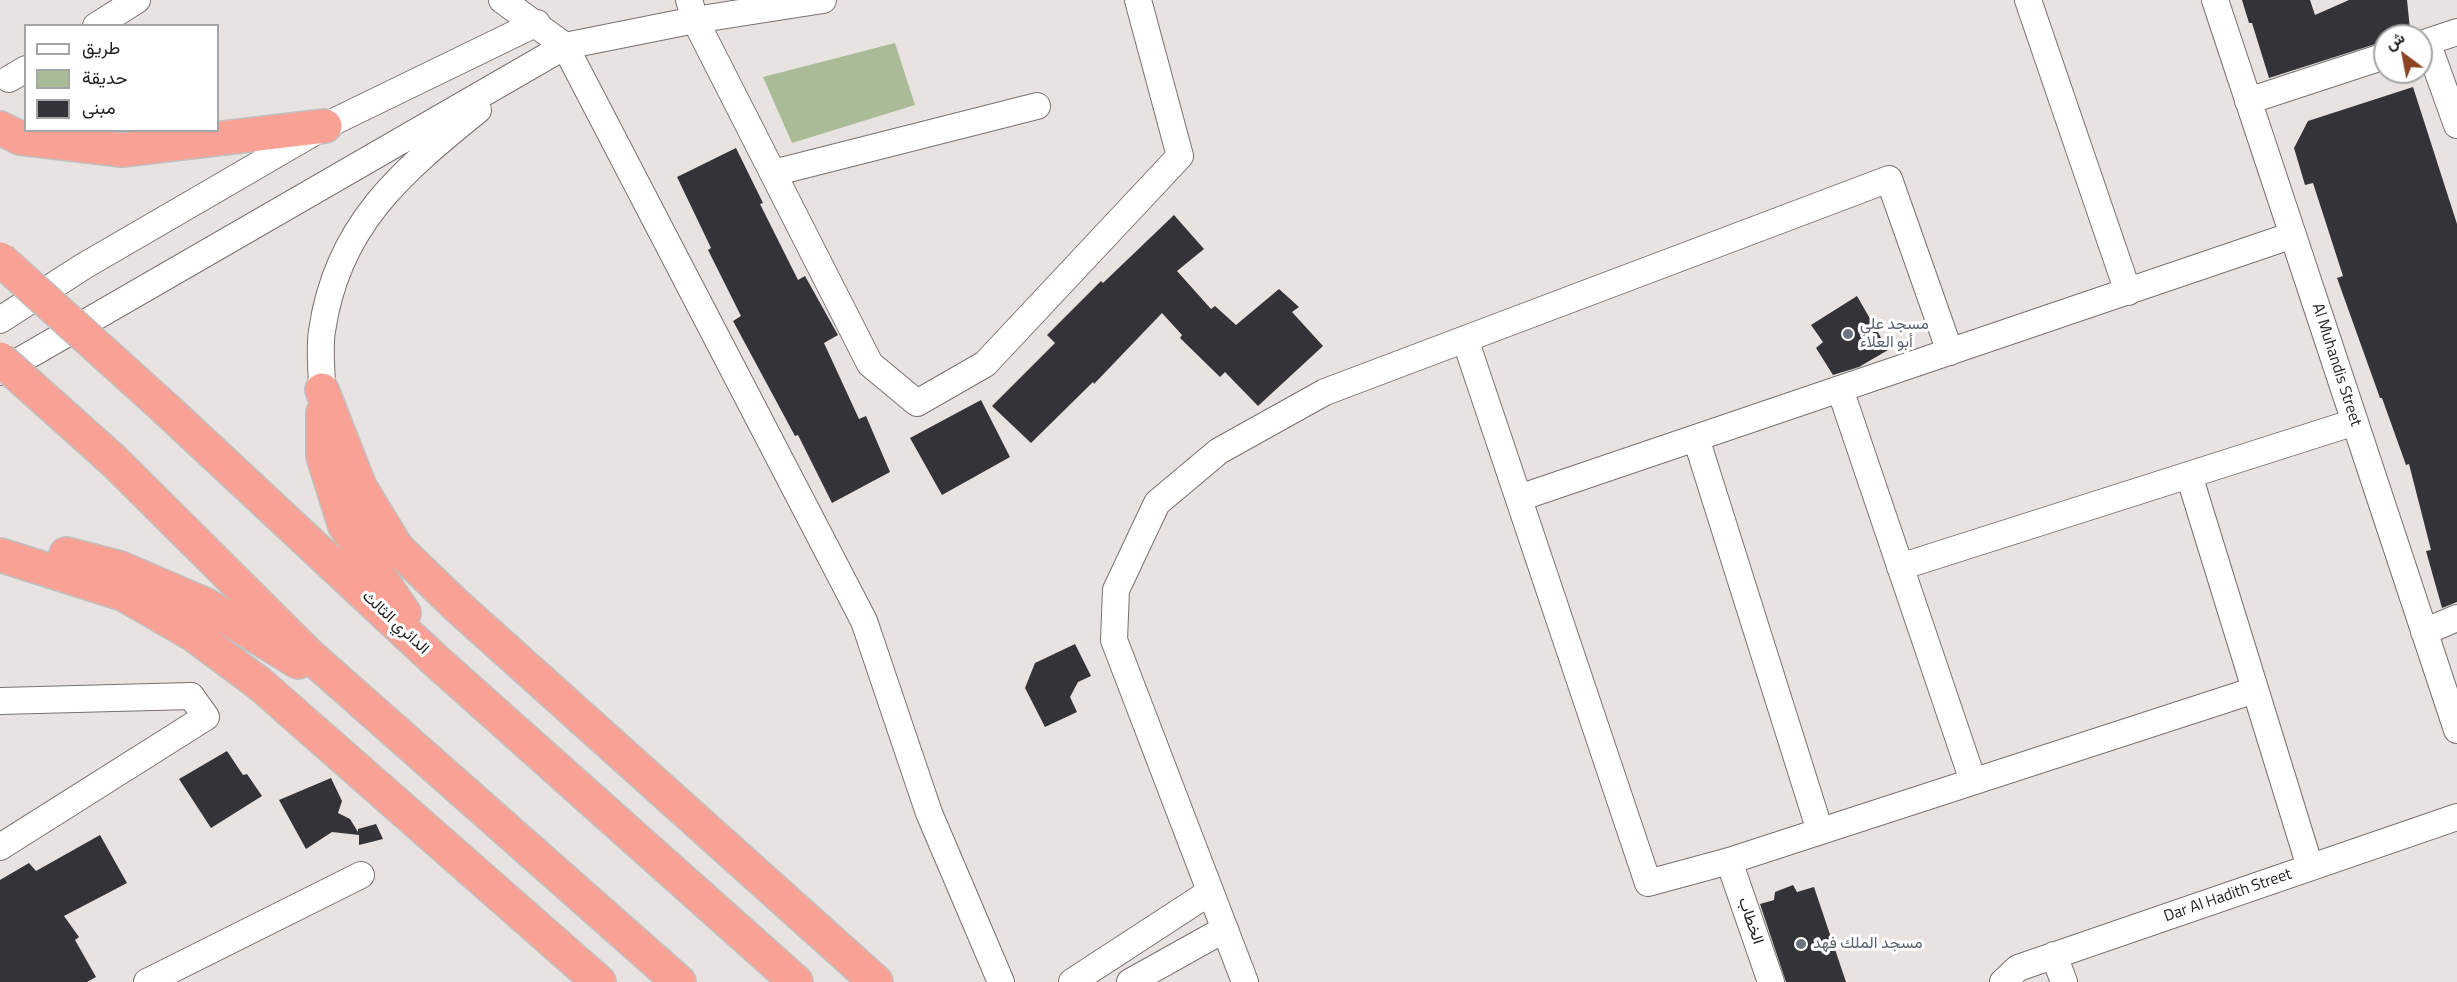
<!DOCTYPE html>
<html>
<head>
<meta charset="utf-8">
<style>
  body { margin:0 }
  #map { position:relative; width:2457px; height:982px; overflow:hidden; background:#e8e3e0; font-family:"Titillium Web",Vazirmatn,sans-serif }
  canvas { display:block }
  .legend { position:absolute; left:24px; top:24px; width:195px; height:108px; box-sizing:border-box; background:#fff; border:2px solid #a6a5a5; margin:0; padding:8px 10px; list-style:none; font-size:18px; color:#201e1d }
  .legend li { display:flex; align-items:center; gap:12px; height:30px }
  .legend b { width:30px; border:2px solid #a6a5a5 }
  .north { position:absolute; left:2373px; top:24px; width:60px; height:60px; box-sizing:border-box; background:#fff; border:2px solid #a6a5a5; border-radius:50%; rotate:328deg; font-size:16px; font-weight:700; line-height:24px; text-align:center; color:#201e1d }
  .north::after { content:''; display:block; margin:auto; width:21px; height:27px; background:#8c4522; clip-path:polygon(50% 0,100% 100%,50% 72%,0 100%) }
</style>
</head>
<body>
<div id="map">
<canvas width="2457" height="982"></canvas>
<ul class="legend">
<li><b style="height:8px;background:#fff"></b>طريق</li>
<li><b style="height:16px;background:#a9bc97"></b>حديقة</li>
<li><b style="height:16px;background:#343438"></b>مبنى</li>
</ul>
<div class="north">ش</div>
</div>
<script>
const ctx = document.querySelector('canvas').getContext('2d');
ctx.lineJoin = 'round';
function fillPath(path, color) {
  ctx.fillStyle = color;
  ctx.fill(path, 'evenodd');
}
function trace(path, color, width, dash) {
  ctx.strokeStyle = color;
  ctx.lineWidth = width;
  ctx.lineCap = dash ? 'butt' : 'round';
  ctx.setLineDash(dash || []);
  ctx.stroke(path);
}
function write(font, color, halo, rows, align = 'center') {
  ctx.font = font + ' "Titillium Web",Vazirmatn,sans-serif';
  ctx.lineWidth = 6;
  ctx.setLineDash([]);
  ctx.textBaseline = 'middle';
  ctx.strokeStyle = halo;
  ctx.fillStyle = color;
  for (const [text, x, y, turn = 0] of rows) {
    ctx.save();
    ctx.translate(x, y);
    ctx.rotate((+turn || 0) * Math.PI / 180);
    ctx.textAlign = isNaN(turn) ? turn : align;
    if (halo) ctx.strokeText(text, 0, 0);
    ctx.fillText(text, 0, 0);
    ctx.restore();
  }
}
const green = new Path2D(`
  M 895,43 L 915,105 L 792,143 L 763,77 Z`);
const building = new Path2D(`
  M 2242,0 L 2310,0 L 2315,15 L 2349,0 L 2407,0 L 2410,29 L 2400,36 L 2385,36 L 2385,41 L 2269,78 L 2252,23 L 2249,23 Z
  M 2413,87 L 2457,224 L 2457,602 L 2442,608 L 2426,551 L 2431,550 L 2409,464 L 2406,465 L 2382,398 L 2380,398 L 2337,278 L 2343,276 L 2313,183 L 2305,185 L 2294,148 L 2308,121 Z
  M 736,148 L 763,203 L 760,204 L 798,280 L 805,276 L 838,335 L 824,343 L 859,419 L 866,416 L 890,472 L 832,503 L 798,435 L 795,436 L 733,321 L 741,316 L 708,250 L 711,248 L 677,177 Z
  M 1174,215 L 1204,249 L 1177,271 L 1211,309 L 1215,306 L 1236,325 L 1279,289 L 1299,307 L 1292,312 L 1323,346 L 1258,406 L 1225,372 L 1220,377 L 1180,338 L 1182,335 L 1162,313 L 1094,384 L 1093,382 L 1031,443 L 992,406 L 1055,343 L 1047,335 L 1101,281 L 1103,283 Z
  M 1857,296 L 1888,350 L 1859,367 L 1833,375 L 1816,348 L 1823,342 L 1811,325 Z
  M 981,400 L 1010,457 L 942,495 L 910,438 Z
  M 1075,644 L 1091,676 L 1078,682 L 1070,697 L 1077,712 L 1045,727 L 1025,688 L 1035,663 Z
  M 227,751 L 243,775 L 247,774 L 262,796 L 211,828 L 179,779 Z
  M 331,778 L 342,801 L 338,813 L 350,819 L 358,832 L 358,829 L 376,824 L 383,839 L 359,845 L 359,835 L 332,832 L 306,849 L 279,800 Z
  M 100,835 L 127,883 L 64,916 L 79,937 L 75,940 L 96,977 L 87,982 L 0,982 L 0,880 L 29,863 L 36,871 Z
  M 1793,885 L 1797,892 L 1814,887 L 1846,982 L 1786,982 L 1760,904 L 1774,900 L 1775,892 Z`);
const minor = new Path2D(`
  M 502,0 L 565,46 L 864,621 L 929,813 L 1001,982
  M 689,0 L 695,20 L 870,364 L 917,403 L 985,364 L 1180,156 L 1138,0
  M 2028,0 L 2128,292
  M 2215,0 L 2457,730
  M 96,26 L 137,0
  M 2427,42 L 2457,125
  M 2421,44 L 2457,32
  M 9,79 L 26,69
  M 2248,101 L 2385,56
  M 773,173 L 1037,106
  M 0,320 L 84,266 L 325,126 L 537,23
  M 1465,339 L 1648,883 L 1729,861 L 2255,690
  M 0,372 L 565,46 L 695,20 L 823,0
  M 1840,389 L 1973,781
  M 322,390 C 322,371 319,350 322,331 C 337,226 400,173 478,110
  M 1696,438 L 1820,831
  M 2189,475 L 2310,867
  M 1519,498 L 2293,235
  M 1900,567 L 2355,422
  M 2424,632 L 2457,618
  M 0,701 L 191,696 L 206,717 L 0,847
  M 1729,861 L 1771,982
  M 2054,955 L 2064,982
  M 147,982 L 361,875
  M 1072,982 L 1210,892
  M 1130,982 L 1225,929
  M 1245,982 L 1114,640 L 1116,590 L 1157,503 L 1219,451 L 1325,392 L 1889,179 L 1950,352
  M 2003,982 L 2018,968 L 2457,817`);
const highway = new Path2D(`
  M 0,128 L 20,138 L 122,150 L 325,126
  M 322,390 L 360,487 L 397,548 L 456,605 L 876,982
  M 166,409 L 435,660 L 796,982
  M 323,413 L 323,456 L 345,526 L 404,613
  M 114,461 L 310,656 L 679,982
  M 66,554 L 120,568 L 206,605 L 298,662
  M 0,555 L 123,594 L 194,635 L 260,684 L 599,982`);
const highwayBridge = new Path2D(`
  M 0,259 L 166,409
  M 0,359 L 114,461`);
const markers = [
  [1848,334,6,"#6b7280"],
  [1801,944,6,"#6b7280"]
];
const worshipNames = [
  ["مسجد علي",1860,325],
  ["أبو العلاء",1860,343],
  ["مسجد الملك فهد",1813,944]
];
const streetNames = [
  ["Al Muhandis Street",2336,365,72],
  ["الدائري الثالث",395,623,43],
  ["Dar Al Hadith Street",2228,896,-19],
  ["الخطاب",1750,921,71]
];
fillPath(green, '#a9bc97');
fillPath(building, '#343438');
trace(minor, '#777270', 28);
trace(highway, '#c1c0c0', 36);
trace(minor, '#fff', 26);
trace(highway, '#f9a194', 33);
trace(highwayBridge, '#c1c0c0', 36, []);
trace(highwayBridge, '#f9a194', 33);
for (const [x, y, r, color] of markers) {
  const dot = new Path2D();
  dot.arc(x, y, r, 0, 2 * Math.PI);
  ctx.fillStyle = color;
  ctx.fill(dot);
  trace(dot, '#fff', 2);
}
write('16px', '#5b616d', '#fff', worshipNames, 'left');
write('16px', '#201e1d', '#fff', streetNames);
</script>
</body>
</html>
